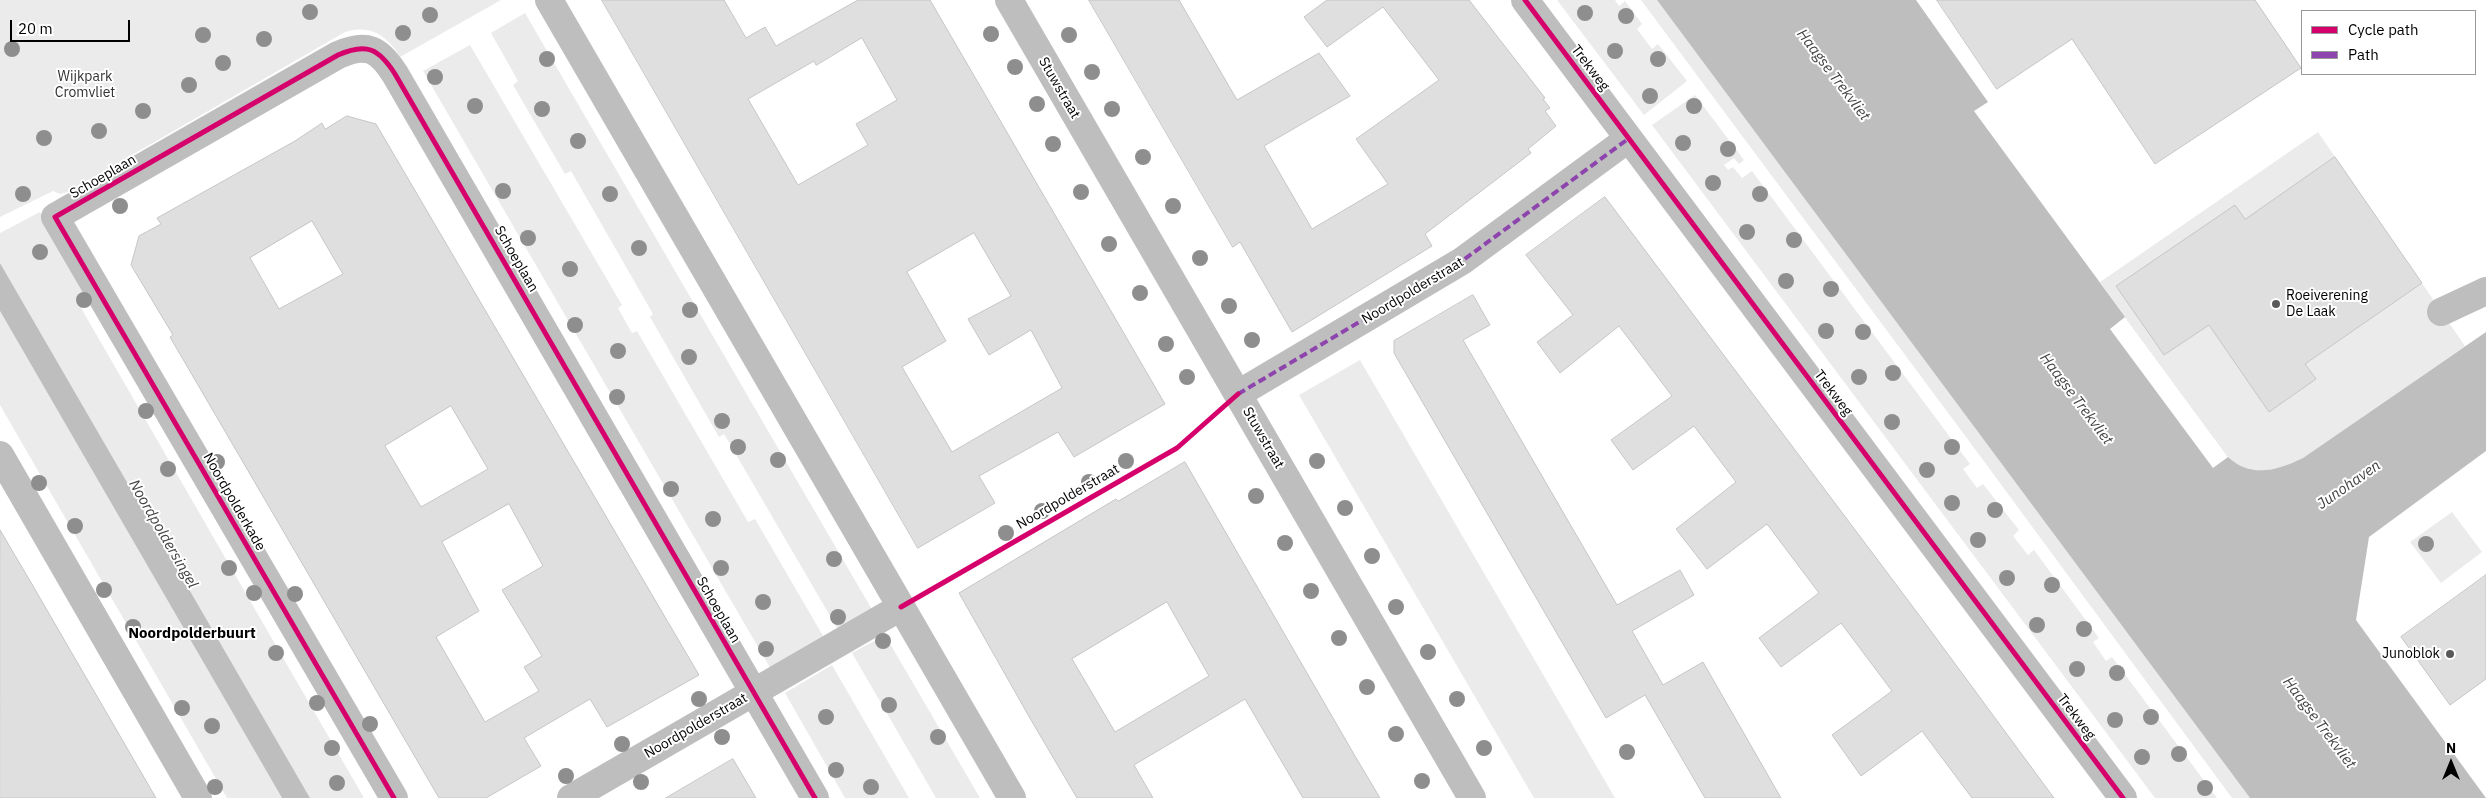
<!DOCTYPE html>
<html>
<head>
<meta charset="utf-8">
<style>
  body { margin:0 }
  #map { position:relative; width:2486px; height:798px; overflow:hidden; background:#fff; font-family:"IBM Plex Sans",sans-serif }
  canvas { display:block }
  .legend { position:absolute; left:2301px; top:10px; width:175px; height:65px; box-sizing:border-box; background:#fff; border:1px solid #999; margin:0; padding:6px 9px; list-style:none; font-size:15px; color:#000 }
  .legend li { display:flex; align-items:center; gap:10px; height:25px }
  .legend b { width:25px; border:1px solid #999 }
  .north { position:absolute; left:2426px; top:738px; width:50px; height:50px; -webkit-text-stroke:4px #fff; paint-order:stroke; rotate:0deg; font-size:14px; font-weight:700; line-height:20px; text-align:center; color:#000 }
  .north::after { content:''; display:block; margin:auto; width:18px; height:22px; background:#000; clip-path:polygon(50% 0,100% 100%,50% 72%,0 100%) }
  .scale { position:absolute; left:10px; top:20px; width:120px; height:22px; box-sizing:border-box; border:2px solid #000; border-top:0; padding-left:6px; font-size:15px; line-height:18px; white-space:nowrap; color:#000; -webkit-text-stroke:4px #fff; paint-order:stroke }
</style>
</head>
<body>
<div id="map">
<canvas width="2486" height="798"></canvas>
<ul class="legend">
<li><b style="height:6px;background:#d6006c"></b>Cycle path</li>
<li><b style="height:6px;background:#8e44ad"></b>Path</li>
</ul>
<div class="north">N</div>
<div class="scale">20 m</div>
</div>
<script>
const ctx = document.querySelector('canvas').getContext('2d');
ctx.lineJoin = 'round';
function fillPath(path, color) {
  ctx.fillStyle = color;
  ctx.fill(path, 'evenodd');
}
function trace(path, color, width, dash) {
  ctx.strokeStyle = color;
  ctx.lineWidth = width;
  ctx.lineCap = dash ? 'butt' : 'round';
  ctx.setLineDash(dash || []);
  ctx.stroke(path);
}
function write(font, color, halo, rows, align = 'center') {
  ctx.font = font + ' "IBM Plex Sans",sans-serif';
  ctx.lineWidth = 4;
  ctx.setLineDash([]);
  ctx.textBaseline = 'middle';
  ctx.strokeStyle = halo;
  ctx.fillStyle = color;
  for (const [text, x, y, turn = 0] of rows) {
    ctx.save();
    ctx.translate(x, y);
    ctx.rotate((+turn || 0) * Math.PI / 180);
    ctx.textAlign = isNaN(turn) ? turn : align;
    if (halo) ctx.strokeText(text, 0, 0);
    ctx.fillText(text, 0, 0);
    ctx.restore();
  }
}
const green = new Path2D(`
  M 0,0 L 501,0 L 400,57 C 388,36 370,24 345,32 L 68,192 L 60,194 L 53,191 L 0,217 Z
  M 1557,0 L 1615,0 L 1619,6 L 1625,1 L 1642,24 L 1637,29 L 1652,49 L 1658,44 L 1687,81 L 1644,115 Z
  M 1641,0 L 1657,0 L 2250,798 L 2232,798 L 1969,441 Z
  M 525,13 L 874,613 L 840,633 L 724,434 L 719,437 L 650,317 L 653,314 L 571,171 L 565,174 L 513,85 L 518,81 L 491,33 Z
  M 470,45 L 622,305 L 618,308 L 632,333 L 637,331 L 748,522 L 755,519 L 826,641 L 772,671 L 423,71 Z
  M 1695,95 L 1744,160 L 1739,164 L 1734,158 L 1724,165 L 1728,170 L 1733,167 L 1742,178 L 1752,171 L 1970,464 L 1963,469 L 1977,488 L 1983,484 L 2019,530 L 2013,536 L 2028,555 L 2034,550 L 2099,638 L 2093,642 L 2106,661 L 2112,657 L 2217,798 L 2155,798 L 1652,125 Z
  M 2318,132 L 2465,346 L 2303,458 C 2276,471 2251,478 2228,457 L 2100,282 Z
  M 40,212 L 92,302 L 81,308 L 364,798 L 310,798 L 0,263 L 0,233 Z
  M 0,311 L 282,798 L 227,798 L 0,405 Z
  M 1360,360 L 1615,798 L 1534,798 L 1299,395 Z
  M 2452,512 L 2482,552 L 2441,583 L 2410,542 Z
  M 885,635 L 980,798 L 936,798 L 852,653 Z
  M 832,665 L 909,798 L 845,798 L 785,693 Z`);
const water = new Path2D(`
  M 1657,0 L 1916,0 L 1988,102 L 1974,111 L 2228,457 C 2251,478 2276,471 2303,458 L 2486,332 L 2486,451 L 2369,537 L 2356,620 L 2486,798 L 2250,798 Z
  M 0,263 L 310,798 L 282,798 L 0,311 Z`);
const pier = new Path2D(`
  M 2125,317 L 2228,457 L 2213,468 L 2110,329 Z`);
const building = new Path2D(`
  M 602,0 L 724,0 L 746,38 L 765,27 L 776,46 L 858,0 L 930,0 L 1165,404 L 1074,457 L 1058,432 L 979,476 L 995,503 L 918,548 ZM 862,38 L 897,100 L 856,124 L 868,145 L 798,185 L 748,99 L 814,61 L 816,65 ZM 974,233 L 1011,296 L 968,319 L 989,355 L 1031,330 L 1062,388 L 952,452 L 902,367 L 946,341 L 907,272 Z
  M 1089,0 L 1179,0 L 1237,100 L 1319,53 L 1350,96 L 1264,146 L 1312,229 L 1388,184 L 1356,139 L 1439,80 L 1383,7 L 1327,47 L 1304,17 L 1327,0 L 1469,0 L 1545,98 L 1543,99 L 1550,108 L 1545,111 L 1556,126 L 1528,149 L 1531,153 L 1425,234 L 1432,246 L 1292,332 L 1240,242 L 1233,247 Z
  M 1937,0 L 2255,0 L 2301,68 L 2155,164 L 2072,39 L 1997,89 Z
  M 347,116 L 376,124 L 699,675 L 607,727 L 590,699 L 524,738 L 541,766 L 486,798 L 439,798 L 170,337 L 173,335 L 131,265 L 139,236 L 161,224 L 157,218 L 295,141 L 322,123 L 325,129 ZM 312,221 L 343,274 L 279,309 L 250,258 ZM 451,406 L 488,469 L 421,507 L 385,446 ZM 509,504 L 543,566 L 502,590 L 542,656 L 524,667 L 539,691 L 485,722 L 436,637 L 479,611 L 442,542 Z
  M 2335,157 L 2422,283 L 2305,364 L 2316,379 L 2269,412 L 2209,325 L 2164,355 L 2116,286 L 2235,205 L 2245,219 Z
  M 1605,197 L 1925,623 L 2054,798 L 1972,798 L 1922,731 L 1861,776 L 1832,735 L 1892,691 L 1841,623 L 1781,667 L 1759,638 L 1819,593 L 1767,524 L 1707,569 L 1676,529 L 1736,482 L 1694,426 L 1633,470 L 1611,440 L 1672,396 L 1619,326 L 1560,373 L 1537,342 L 1573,315 L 1526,255 Z
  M 1473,295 L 1490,325 L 1463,340 L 1617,605 L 1680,570 L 1694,595 L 1632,631 L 1663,685 L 1703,662 L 1781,798 L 1705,798 L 1645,695 L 1606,718 L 1394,353 L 1394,341 Z
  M 1185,462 L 1355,756 L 1380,798 L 1303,798 L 1245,699 L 1134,765 L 1153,798 L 1077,798 L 1031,720 L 959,593 L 1116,499 L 1118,501 ZM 1167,602 L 1209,676 L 1115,732 L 1072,659 Z
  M 0,530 L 33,586 L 156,798 L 0,798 Z
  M 2486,575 L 2486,679 L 2450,705 L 2401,637 Z
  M 733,759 L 756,798 L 666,798 Z`);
const minor = new Path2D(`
  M 549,0 L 1012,798
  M 1009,0 L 1472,798
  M 1525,0 L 2123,798
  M 2441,312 L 2486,291
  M 1238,394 L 1462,261 L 1628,139
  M 0,455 L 198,798
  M 394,798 L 55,217 L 338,55 C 367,42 379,49 395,74 L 815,798
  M 571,798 L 901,607`);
const quiet = new Path2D(`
  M 1238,394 L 1462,261 L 1628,139`);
const cycleway = new Path2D(`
  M 1525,0 L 2123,798
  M 901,607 L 1177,448 L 1238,394
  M 394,798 L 55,217 L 338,55 C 367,42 379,49 395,74 L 815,798`);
const trees = [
  [310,12],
  [1585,13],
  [430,15],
  [1626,16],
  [403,33],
  [991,34],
  [203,35],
  [1069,35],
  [264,39],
  [12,49],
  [1615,51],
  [547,59],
  [1658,59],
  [223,63],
  [1015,67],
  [1092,72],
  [435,77],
  [189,85],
  [1650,96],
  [1037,104],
  [475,106],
  [1694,106],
  [542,109],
  [1112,109],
  [143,111],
  [99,131],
  [44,138],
  [578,141],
  [1683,143],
  [1053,144],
  [1728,149],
  [1143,157],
  [1713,183],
  [503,191],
  [1081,192],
  [23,194],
  [610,194],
  [1760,194],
  [120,206],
  [1173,206],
  [1747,232],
  [528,238],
  [1794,240],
  [1109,244],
  [639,248],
  [40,252],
  [1200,258],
  [570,269],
  [1786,281],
  [1831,289],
  [1140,293],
  [84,300],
  [1229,306],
  [690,310],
  [575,325],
  [1826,331],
  [1863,332],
  [1252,340],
  [1166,344],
  [618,351],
  [689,357],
  [1893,373],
  [1187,377],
  [1859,377],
  [617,397],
  [146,411],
  [722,421],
  [1892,422],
  [738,447],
  [1952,447],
  [778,460],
  [1126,461],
  [1317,461],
  [217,462],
  [168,469],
  [1927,470],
  [1089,482],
  [39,483],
  [671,489],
  [1256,496],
  [1952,503],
  [1345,508],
  [1995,510],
  [1042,511],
  [713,519],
  [75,526],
  [1006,533],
  [1978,540],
  [1285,543],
  [2426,544],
  [1372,556],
  [834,559],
  [229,568],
  [721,568],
  [2007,578],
  [2052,585],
  [104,590],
  [1311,591],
  [254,593],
  [295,594],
  [763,602],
  [1396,607],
  [838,617],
  [2037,625],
  [133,627],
  [2084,629],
  [1339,638],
  [883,641],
  [766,649],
  [1428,652],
  [276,653],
  [2077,669],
  [2117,673],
  [1367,687],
  [699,699],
  [1457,699],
  [317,703],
  [889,705],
  [182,708],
  [826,717],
  [2151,717],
  [2115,720],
  [370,724],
  [212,726],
  [1396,734],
  [722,737],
  [938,737],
  [622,744],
  [332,748],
  [1484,748],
  [1627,752],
  [2179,754],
  [2142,757],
  [836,770],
  [566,776],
  [1422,781],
  [641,782],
  [337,783],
  [215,787],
  [871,787],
  [2205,788]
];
const markers = [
  [2276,304,5,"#595959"],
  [2450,654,5,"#595959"]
];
const streetNames = [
  ["Trekweg",1590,68,53],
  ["Stuwstraat",1059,88,60],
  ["Schoeplaan",103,177,-30],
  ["Schoeplaan",516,259,60],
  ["Noordpolderstraat",1413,291,-31],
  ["Trekweg",1833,393,53],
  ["Stuwstraat",1263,438,60],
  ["Noordpolderstraat",1068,497,-30],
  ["Noordpolderkade",234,502,60],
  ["Schoeplaan",718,610,60],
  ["Trekweg",2076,717,53],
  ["Noordpolderstraat",696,726,-30]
];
const parkNames = [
  ["Wijkpark",85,77],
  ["Cromvliet",85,93]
];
const poiNames = [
  ["Roeiverening",2286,296],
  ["De Laak",2286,312],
  ["Junoblok",2440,654,"right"]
];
const waterNames = [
  ["Haagse Trekvliet",1833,75,53],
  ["Haagse Trekvliet",2076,399,53],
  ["Junohaven",2349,485,-35],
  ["Noordpoldersingel",163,534,60],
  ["Haagse Trekvliet",2319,723,53]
];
const neighbourhoodNames = [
  ["Noordpolderbuurt",192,634]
];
fillPath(green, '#ebebeb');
fillPath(water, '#bebebe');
fillPath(pier, '#fff');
fillPath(building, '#dfdfdf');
trace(building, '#c6c6c6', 1);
trace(minor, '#bebebe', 28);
trace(quiet, '#8e44ad', 4, [8, 4]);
trace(cycleway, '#d6006c', 5);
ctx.fillStyle = '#8e8e8e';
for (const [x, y] of trees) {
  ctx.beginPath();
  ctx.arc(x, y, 8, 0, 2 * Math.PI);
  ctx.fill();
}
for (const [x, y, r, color] of markers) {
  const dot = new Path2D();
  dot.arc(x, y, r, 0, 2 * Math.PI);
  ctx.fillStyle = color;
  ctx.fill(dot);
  trace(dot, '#fff', 2);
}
write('14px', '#000', '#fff', streetNames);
write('14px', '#323232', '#fff', parkNames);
write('14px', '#000', '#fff', poiNames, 'left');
write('italic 15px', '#434343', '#fff', waterNames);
write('bold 15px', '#000', '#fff', neighbourhoodNames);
</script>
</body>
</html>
